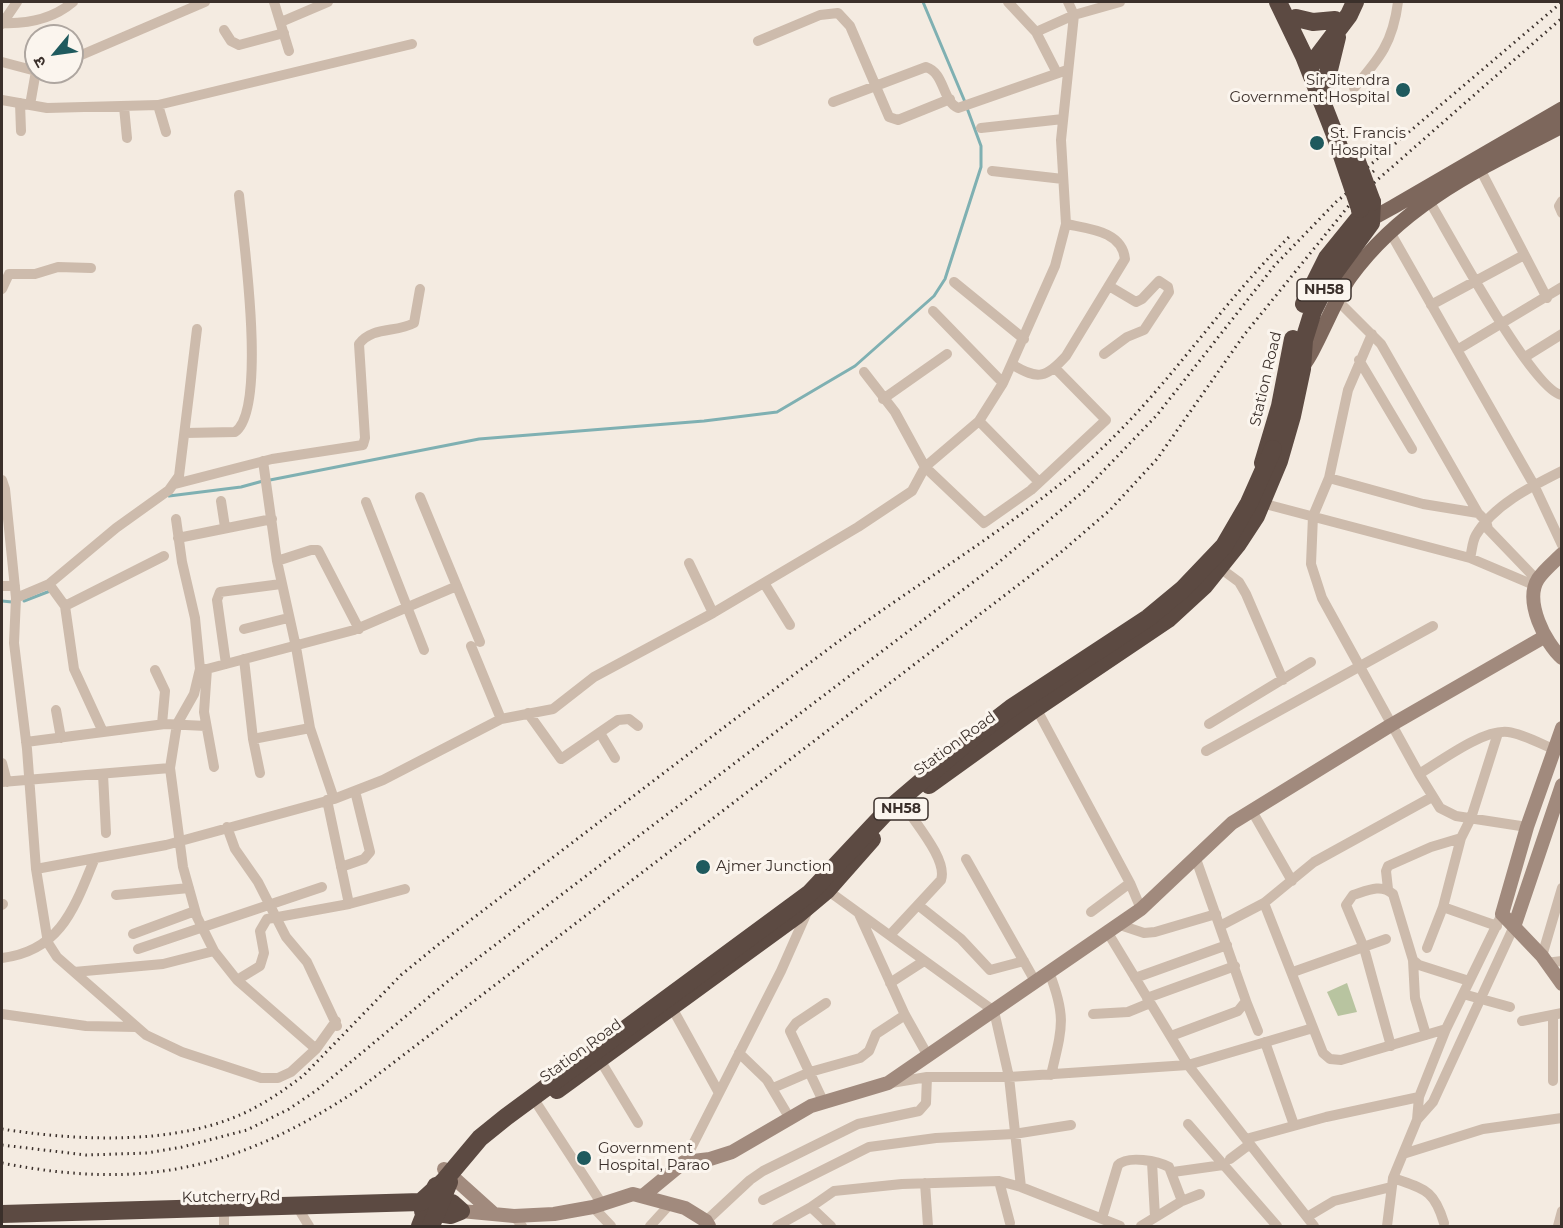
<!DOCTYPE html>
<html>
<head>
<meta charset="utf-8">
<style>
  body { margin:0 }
  #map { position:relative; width:1563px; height:1228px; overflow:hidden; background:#f4ebe1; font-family:Montserrat,"Noto Sans Devanagari",sans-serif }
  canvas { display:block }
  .frame { position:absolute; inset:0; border:3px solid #3b302b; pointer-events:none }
  .north { position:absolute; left:24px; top:24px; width:60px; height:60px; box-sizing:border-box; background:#fbf5ee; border:2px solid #aea6a0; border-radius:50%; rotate:241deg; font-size:16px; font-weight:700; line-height:24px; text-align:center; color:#3b302b }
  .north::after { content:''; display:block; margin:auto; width:21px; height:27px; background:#1f5a5e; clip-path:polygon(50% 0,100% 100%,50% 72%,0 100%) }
</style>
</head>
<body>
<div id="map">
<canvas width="1563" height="1228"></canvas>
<div class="frame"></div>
<div class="north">उ</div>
</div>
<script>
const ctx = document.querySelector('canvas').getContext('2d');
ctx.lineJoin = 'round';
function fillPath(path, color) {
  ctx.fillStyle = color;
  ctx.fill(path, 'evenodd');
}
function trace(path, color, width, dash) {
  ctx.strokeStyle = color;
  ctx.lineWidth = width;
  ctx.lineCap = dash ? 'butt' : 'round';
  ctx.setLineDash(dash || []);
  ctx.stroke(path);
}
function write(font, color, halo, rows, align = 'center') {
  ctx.font = font + ' Montserrat,sans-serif';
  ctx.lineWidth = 6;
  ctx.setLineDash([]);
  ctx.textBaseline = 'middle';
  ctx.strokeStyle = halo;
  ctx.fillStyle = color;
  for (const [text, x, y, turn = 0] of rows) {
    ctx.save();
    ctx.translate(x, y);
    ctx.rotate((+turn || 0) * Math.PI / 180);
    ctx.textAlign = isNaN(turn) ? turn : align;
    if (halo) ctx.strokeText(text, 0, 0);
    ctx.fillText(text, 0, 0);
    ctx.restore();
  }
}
const green = new Path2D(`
  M 1347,983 L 1357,1012 L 1338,1016 L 1327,992 Z`);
const stream = new Path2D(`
  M 923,2 L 965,102
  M 270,480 L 479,439 L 704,421 L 777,412 L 855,366 L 934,296 L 945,279 L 981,167 L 981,146 L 967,108
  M 169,496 L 241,487 L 263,481
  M 2,601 L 12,602
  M 24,601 L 50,591`);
const street = new Path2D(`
  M 274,2 L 289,51
  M 1008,2 L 1036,32 L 1057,73
  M 281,22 L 328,2
  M 2,23 C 27,24 53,19 73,2
  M 2,24 L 17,2
  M 224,30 L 231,41 L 239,45 L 284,33
  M 1036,32 L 1074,15 L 1120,2
  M 758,41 L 820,15 L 838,13 L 850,26 L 889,117 L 898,120 L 950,99
  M 72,59 L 205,2
  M 2,62 L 36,71 L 30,105
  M 1354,88 C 1380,58 1393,42 1398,2
  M 2,100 L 47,108 L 158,105 L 412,44
  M 833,102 L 926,67 C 945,73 942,101 958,108 L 1067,70
  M 20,103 L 21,131
  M 158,105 L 166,132
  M 124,107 L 127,138
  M 981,128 L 1063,119
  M 1480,169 L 1547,298
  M 992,171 L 1063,179
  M 1428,199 C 1447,230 1533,392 1562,395
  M 1562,201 L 1559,206 L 1562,213
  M 1390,232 L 1534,485 L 1562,545
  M 954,282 L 1024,339
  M 2,289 L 9,274 L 35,274 L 58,267 L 91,268
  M 1336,299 L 1381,344 L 1478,513 L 1486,521 L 1488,529 L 1537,580
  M 1431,305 L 1524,255
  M 933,311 L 1003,383
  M 1372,334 L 1348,390 L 1329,478 L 1313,516 L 1311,564 L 1322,598 L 1419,774 L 1440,808 L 1456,816 L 1527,827
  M 1457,350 L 1562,287
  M 1104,354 L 1127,337 L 1144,330 L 1169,292 L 1168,287 L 1159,281 L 1142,299 L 1136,302 L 1109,286
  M 1525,357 L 1562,334
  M 1359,360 L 1412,449
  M 1013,365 C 1038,380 1046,378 1066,356 L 1125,259 C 1122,231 1089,229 1066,224
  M 864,372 L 895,412 L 925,467 L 984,523 L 1031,490 L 1106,420 L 1055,368
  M 883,399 L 947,354
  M 979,421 L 1039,482
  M 185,433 L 235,432 C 268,409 243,236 239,195
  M 263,461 L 277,561 L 296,647 L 310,728 L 334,799
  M 1329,478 L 1423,504 L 1478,513
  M 2,480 L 5,489 L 16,598 L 14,643 L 27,749 L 36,869 L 48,943 L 57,957 L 146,1035 L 182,1052 L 261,1078 L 278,1078 L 291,1072 L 316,1049 L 336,1021
  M 175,484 L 272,459 L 363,445 L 365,438 L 359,344 C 373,326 396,333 414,323 L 420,289
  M 420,497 L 480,642
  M 221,501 L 225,527
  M 366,502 L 424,650
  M 1269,505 L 1470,558 L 1536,586
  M 176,519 L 182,562 L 195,618 L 200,669 L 194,694 L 177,724 L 170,768 L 183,867 L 197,917 L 214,951 L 237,980 L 316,1049
  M 178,538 L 272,519
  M 1470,558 C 1472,551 1472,542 1476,535 C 1493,505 1532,486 1562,471
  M 277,561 L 311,550 L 318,550 L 359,629
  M 689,563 L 713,613
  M 1220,568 L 1239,582 L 1246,594 L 1283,680
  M 764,583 L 790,625
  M 49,584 L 65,606 L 74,669 L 103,732
  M 2,586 L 15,586
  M 16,598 L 49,584 L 116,528 L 169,490 L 179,476 L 197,329
  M 65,606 L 164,556
  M 244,629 L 288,618
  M 471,646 L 501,719
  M 244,659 L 253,739 L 310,728
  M 226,664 L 217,600 L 220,592 L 281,584
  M 205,669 L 207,669 L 204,712 L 214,767
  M 207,669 L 354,630 L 457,586
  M 155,670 L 165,691 L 162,724
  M 1036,708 L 1130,883 L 1141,909
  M 56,710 L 61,738
  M 528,713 L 561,759 L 618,720 L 629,719 L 638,726
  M 1209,724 L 1311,662
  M 600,733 L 615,758
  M 253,739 L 260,773
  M 26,742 L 165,724 L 206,726
  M 1206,751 L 1433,626
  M 2,763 L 7,782
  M 103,774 L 106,833
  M 1419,774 C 1441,761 1483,729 1508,732 C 1523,734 1539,743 1553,749
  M 2,782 L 170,768
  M 327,800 L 349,904
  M 1252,811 L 1292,881
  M 227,827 L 235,849 L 258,882 L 286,937 L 307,962 L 337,1026
  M 966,859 L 1035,981
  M 341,867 L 364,859 L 370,852 L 355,791
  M 36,869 L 166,845 L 334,799 L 383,780 L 501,719 L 553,709 L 594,677 L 713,613 L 858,527 L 912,491 L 925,467 L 979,421 L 1003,383 L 1055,266 L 1066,224 L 1061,140 L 1074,15 L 1068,2
  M 1388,889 L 1386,871 L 1388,866 L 1431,847 L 1461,838
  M 827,890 L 994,1011 L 1009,1077 L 1021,1187
  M 116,895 L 189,888
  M 1264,903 L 1323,1053 L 1330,1059 L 1341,1060 L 1446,1029
  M 2,905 L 3,904
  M 918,905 L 961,939 L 990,970 L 1024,961
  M 1091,912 L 1130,883
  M 859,914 L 905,1015 L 928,1056
  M 1120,925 L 1144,933 L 1155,932 L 1216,914
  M 1220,926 L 1264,903 L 1314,862 L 1432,797
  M 1497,926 L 1443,907 L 1461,838 L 1471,818 L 1498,733
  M 1108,933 L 1188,1065 L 1314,1226
  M 133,934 L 195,911
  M 890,935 L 941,880 C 948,860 915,823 904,805
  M 1427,948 L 1443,907
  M 138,949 L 322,887
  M 1542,956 L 1562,888
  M 2,958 C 60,951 74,909 94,860
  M 1413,960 L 1415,998 L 1426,1035
  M 1546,963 L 1562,961
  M 74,972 L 163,964 L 214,951
  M 1049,972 C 1067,1018 1062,1028 1051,1075
  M 1293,972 L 1386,939
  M 1135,978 L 1227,945
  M 237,980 L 260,966 L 264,953 L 260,931 L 267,919 L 349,904 L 405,889
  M 890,983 L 924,961
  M 1463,994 L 1510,1007
  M 1147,998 L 1235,966
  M 1246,1001 L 1258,1031
  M 671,1006 L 719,1093
  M 2,1014 L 86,1026 L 136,1027
  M 1093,1014 L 1128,1012 L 1150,1003
  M 1522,1021 L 1562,1013
  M 1171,1036 L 1238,1011 L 1246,1001 L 1196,859
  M 1265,1042 L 1294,1125
  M 1391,1046 L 1364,948 L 1346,905 L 1353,895 C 1366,891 1381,883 1393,894 L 1413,960 L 1419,965 L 1469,981
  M 739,1053 L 767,1080 L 789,1117
  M 600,1060 L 638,1123
  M 1553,1081 L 1553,1015
  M 891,1083 L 927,1077 L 1009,1077 L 1188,1065 L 1313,1028
  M 773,1088 L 810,1072 L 860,1058 L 869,1051 L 876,1034 L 905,1015
  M 823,1101 L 790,1031 L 796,1023 L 826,1003
  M 537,1104 L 602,1204
  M 1417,1120 L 1433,1102 L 1515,924
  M 1188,1124 L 1277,1226
  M 1246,1139 L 1326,1117 L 1419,1097
  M 1403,1154 L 1483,1129 L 1562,1118
  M 1230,1159 L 1250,1144
  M 684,1162 L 781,971 L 808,910
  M 1152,1162 L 1155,1217
  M 1173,1172 L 1223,1165
  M 1393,1178 C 1424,1189 1434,1189 1444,1223
  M 999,1181 L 1010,1223
  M 925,1183 L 928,1226
  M 763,1200 L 869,1147 L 936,1138 L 1014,1134 L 1071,1125
  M 593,1207 L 611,1226
  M 811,1207 L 834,1191 L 902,1184 L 999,1181 L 1021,1187 L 1120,1226
  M 301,1213 L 309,1226
  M 224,1215 L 224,1226
  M 514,1216 L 522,1226
  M 1307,1217 L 1334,1201 L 1391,1187
  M 1102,1218 L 1118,1165 C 1128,1155 1158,1161 1169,1167 L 1182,1201
  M 706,1221 L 750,1180 L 763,1171 L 858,1124 L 919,1111 L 926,1103 L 927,1077
  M 650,1226 L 671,1203
  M 777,1226 L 811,1207 L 831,1226
  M 1141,1226 L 1182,1201 L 1200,1194
  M 1387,1226 L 1393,1178 L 1417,1120 L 1419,1097 L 1446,1029 L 1502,914
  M 1558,1226 L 1562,1211`);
const secondary = new Path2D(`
  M 1562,554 C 1554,562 1544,570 1538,579 C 1524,601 1545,643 1562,658
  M 1562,728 L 1527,827 L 1502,914 L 1542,956 L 1562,984
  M 1515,924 L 1562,785
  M 444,1169 L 494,1214
  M 644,1195 L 684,1162 L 710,1159 L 732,1152 L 811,1106 L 888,1083 L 1141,909 L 1232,823 L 1391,725 L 1544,637
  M 461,1211 L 514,1216 L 554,1214 L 593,1207 L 633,1194 L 685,1208 L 706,1221 L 709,1226`);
const primary = new Path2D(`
  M 1361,216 L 1373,218 L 1393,207 L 1562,109
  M 1300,368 C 1310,364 1337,294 1350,277 C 1403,203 1483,167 1562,126`);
const highway = new Path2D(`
  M 1278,2 L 1304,56 L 1335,135
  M 1296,18 L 1313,22 L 1335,20
  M 1309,68 L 1349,15 L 1355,2
  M 1326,82 L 1337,37
  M 1304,304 L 1327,258 L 1361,216 L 1360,209
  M 1263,463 L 1280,406 L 1293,339
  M 929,785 L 1036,708 L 1168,619 L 1205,585 L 1237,545 L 1256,516 L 1279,461 L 1292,416 L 1302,369 L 1304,340 L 1313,311 L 1327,283 L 1371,223 L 1372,202
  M 557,1090 L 796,916 L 827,890 L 872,839
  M 423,1211 L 451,1215 L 461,1211 L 452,1203 L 428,1201
  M 420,1226 L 436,1186`);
const rail = new Path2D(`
  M 1363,171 L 1562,2
  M 2,1129 C 71,1140 162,1145 230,1119 C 257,1109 282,1092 304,1075 L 401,975 L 439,944 C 571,844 702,743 835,644 C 919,582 1009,529 1088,461 C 1164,394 1217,308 1289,237
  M 2,1145 L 86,1155 L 147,1153 L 182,1147 L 247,1130 L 289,1109 L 317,1090 L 453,977 L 993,567 L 1085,490 L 1157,415 L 1275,265 L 1336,202 L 1375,170
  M 2,1163 C 144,1191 239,1169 359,1089 L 1060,553 L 1110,510 L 1157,459 L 1244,335 L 1351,203 L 1562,18`);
const highwayBridge = new Path2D(`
  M 1335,135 L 1360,209
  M 1356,159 L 1372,202
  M 2,1214 L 421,1202 L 443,1182 L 480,1138 L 506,1117 L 810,893 L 889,809 L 971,739 L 1011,708 L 1148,618 L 1183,589 L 1224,546 L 1249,503 L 1273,449
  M 431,1226 L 449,1182`);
const markers = [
  [1403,90,8,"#1f5a5e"],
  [1317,143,8,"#1f5a5e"],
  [703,867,8,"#1f5a5e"],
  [584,1158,8,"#1f5a5e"]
];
const shields = [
  [1324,290,54],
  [901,809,54]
];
const shieldNames = [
  ["NH58",1324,290],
  ["NH58",901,809]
];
const poiNames = [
  ["Sir Jitendra",1390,81,"right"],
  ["Government Hospital",1390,98,"right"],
  ["St. Francis",1330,134],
  ["Hospital",1330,151],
  ["Ajmer Junction",716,867],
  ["Government",598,1149],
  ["Hospital, Parao",598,1166]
];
const streetNames = [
  ["Station Road",1266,379,-77],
  ["Station Road",955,744,-36],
  ["Station Road",581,1051,-36],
  ["Kutcherry Rd",231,1197,-1]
];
fillPath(green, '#b8c4a0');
trace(stream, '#7fb0b2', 3);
trace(street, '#cdbbac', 10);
trace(secondary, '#a18a7d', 14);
trace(primary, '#7d675c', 15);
trace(highway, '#5c4a42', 18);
trace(rail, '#3b302b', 3, [1.5, 4.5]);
trace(highwayBridge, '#5c4a42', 18);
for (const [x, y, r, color] of markers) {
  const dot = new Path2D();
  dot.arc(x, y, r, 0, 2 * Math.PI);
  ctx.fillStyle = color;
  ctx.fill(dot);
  trace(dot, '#fbf5ee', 2);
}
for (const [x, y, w] of shields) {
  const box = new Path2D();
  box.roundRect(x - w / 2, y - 11, w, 22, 4.5);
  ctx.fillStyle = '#fbf5ee';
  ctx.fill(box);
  trace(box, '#3b302b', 1.5);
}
write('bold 14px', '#3b302b', null, shieldNames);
write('15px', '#3b302b', '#fbf5ee', poiNames, 'left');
write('15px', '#3b302b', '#fbf5ee', streetNames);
</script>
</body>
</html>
